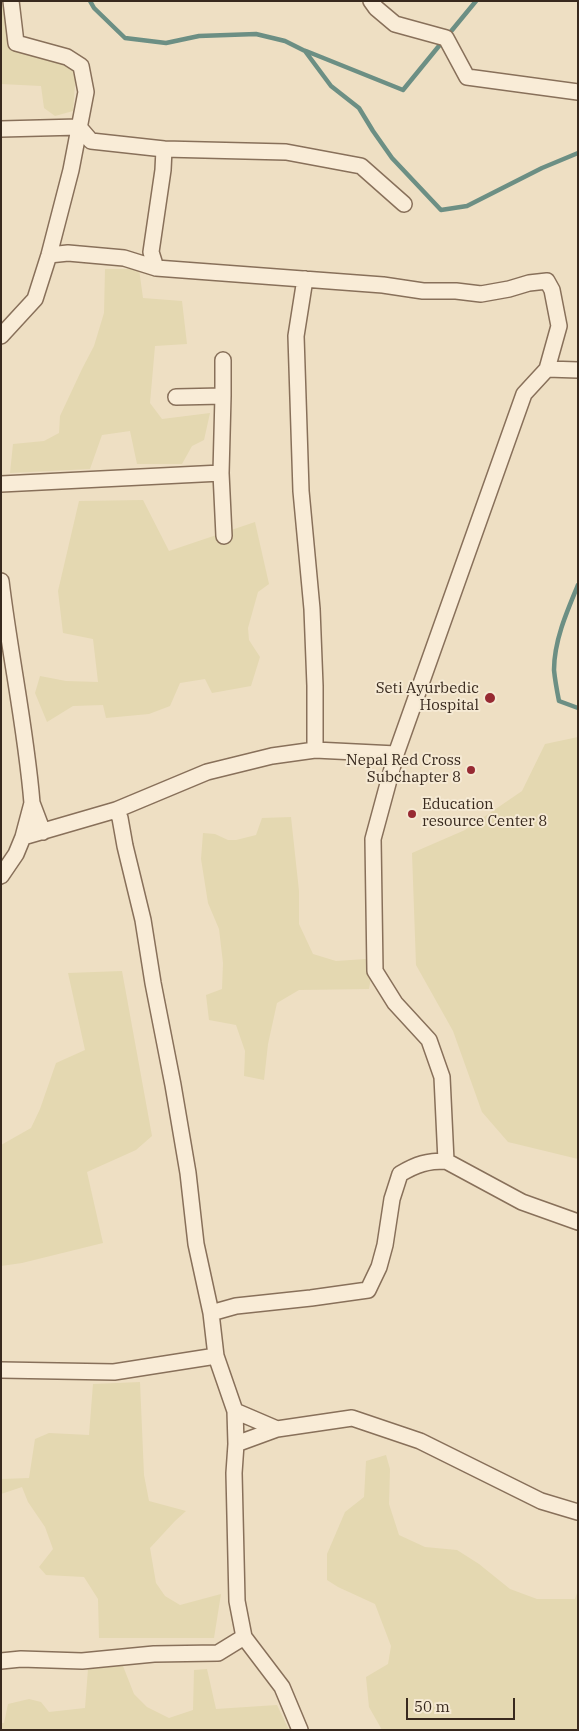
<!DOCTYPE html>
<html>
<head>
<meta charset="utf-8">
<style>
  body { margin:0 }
  #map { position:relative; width:579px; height:1731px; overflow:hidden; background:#eedfc3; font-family:"IBM Plex Serif",serif }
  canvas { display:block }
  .frame { position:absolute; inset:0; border:2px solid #38291e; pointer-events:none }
  .scale { position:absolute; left:406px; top:1698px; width:109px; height:22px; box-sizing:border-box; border:2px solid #38291e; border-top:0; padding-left:6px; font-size:15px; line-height:18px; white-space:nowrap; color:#38291e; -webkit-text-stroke:4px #f5e9d3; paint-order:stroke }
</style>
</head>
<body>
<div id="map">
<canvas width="579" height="1731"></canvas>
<div class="frame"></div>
<div class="scale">50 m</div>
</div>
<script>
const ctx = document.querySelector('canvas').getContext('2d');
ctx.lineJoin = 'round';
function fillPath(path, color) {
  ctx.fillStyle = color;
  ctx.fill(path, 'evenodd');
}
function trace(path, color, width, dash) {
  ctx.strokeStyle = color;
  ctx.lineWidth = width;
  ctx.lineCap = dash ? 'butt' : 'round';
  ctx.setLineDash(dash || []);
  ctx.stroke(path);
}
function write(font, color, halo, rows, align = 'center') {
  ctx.font = font + ' "IBM Plex Serif",serif';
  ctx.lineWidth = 4;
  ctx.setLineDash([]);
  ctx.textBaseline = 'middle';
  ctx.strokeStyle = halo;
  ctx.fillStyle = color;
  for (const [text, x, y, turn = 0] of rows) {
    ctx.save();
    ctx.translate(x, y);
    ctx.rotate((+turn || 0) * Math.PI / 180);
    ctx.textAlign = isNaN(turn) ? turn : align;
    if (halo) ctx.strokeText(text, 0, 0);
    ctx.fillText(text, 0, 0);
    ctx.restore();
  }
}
const farmland = new Path2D(`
  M 1,1 L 5,1 L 9,29 L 75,69 L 75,85 L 73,111 L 55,116 L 44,108 L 41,86 L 1,84 Z
  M 105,269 L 139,269 L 143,298 L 182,301 L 187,344 L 155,346 L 150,403 L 162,419 L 210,413 L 204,440 L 192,446 L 182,464 L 137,464 L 130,431 L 102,435 L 90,469 L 10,473 L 13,444 L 44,441 L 59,433 L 60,416 L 82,369 L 94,346 L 104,313 Z
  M 143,500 L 169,551 L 255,522 L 269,584 L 258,592 L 248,628 L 249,640 L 260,657 L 251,686 L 212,693 L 205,679 L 180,683 L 170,706 L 149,714 L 106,718 L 103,705 L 73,706 L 47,722 L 35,693 L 40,676 L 66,681 L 98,682 L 93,639 L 63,633 L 58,591 L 79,501 Z
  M 578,737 L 578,1159 L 508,1142 L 482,1112 L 453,1031 L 416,965 L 412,853 L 465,830 L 522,791 L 545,744 Z
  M 291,817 L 299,891 L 299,924 L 313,954 L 336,961 L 366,959 L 372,971 L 369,989 L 299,990 L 277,1003 L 268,1044 L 264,1080 L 244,1076 L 245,1051 L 236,1025 L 209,1020 L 206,995 L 222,989 L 223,963 L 219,929 L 208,903 L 201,859 L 203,833 L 215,834 L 228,840 L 236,840 L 256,835 L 262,818 Z
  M 122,971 L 152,1136 L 136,1150 L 87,1172 L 103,1243 L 22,1263 L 1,1266 L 1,1145 L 31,1128 L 40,1109 L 56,1063 L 85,1050 L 68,973 Z
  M 140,1382 L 144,1475 L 149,1501 L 186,1511 L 175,1521 L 150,1548 L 156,1583 L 165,1596 L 180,1605 L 221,1594 L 214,1638 L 99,1638 L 98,1599 L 84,1577 L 46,1575 L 39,1567 L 53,1549 L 45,1527 L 28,1502 L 22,1487 L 1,1494 L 1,1479 L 29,1478 L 35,1439 L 49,1433 L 89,1435 L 93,1384 Z
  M 386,1455 L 390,1469 L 389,1504 L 399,1535 L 425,1547 L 457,1550 L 479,1564 L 510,1589 L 537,1599 L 575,1599 L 578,1590 L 578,1730 L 382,1730 L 369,1707 L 366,1677 L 388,1664 L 391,1646 L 375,1604 L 338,1587 L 327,1580 L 327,1554 L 345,1512 L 364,1497 L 366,1461 Z
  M 123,1666 L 134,1694 L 147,1707 L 169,1718 L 193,1710 L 194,1670 L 207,1669 L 216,1709 L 277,1705 L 289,1730 L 1,1730 L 1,1723 L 4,1723 L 8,1704 L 29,1699 L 41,1702 L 49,1712 L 85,1708 L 88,1669 Z`);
const stream = new Path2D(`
  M 90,1 L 94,8 L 125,38 L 166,43 L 199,36 L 256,34 L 285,41 L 305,51 L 331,86 L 359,108 L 373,131 L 392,158 L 441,210 L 467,206 L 542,168 L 578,153
  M 448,35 L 476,1
  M 306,51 L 403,90 L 443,41
  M 578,585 C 567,611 554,641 554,670 C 555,680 557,691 559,701 L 578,708`);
const minor = new Path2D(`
  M 371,1 L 376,8 L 395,24 L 446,38 L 467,77 L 578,92
  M 1,129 L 79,127 L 91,141 L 164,149 L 163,170 L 151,252 L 156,268
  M 164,149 L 286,152 L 361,166 L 404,204
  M 305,279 L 296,336 L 301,491 L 312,609 L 315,686 L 315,750
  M 1,336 L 35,299 L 49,255 L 71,170 L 86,92 L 81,66 L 67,57 L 16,43 L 11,1
  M 223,360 L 223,396
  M 547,369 L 578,370
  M 176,397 L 223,396 L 221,473 L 224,536
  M 1,484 L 221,473
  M 1,581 C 10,656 26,729 32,803
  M 396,754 L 373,839 L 375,971 L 395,1003 L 429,1040 L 442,1077 L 446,1161 L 522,1202 L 578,1222
  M 116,810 L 120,818 L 125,846 L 143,920 L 153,983 L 173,1085 L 188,1173 L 196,1244 L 211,1313
  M 23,837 L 32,803 L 43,832
  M 1,876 L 16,854 L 23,837 L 116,810 L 207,772 L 272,756 L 315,750 L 396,754 L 524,394 L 547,369 L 559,326 L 552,290 L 547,281 L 529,283 L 509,289 L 481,294 L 456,291 L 423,291 L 383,285 L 156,268 L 124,258 L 68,253 L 49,255
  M 1,1370 L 114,1372 L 216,1356
  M 235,1411 L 277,1429
  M 236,1444 L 235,1411 L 216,1356 L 211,1313 L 236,1306 L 311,1298 L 368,1290 L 379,1267 L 385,1245 L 392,1199 L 400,1174 C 417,1164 427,1161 446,1161
  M 244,1637 L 282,1687 L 300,1730
  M 1,1661 L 21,1659 L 82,1661 L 154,1654 L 218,1653 L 244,1637 L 237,1601 L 234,1473 L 236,1444 L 277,1429 L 352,1418 L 420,1441 L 541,1501 L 578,1512`);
const markers = [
  [490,698,6,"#972a32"],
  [471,770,5,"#972a32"],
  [412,814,5,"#972a32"]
];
const poiNames = [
  ["Seti Ayurbedic",479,689],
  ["Hospital",479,706],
  ["Nepal Red Cross",461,761],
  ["Subchapter 8",461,778],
  ["Education",422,805,"left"],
  ["resource Center 8",422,822,"left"]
];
fillPath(farmland, '#e4d8b1');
trace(stream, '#6c8f84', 4.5);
trace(minor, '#88705a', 18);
trace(minor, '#f9ecd7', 15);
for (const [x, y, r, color] of markers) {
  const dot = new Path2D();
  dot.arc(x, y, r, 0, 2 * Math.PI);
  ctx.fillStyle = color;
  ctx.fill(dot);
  trace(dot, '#f5e9d3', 2);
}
write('15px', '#38291e', '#f5e9d3', poiNames, 'right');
</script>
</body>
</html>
